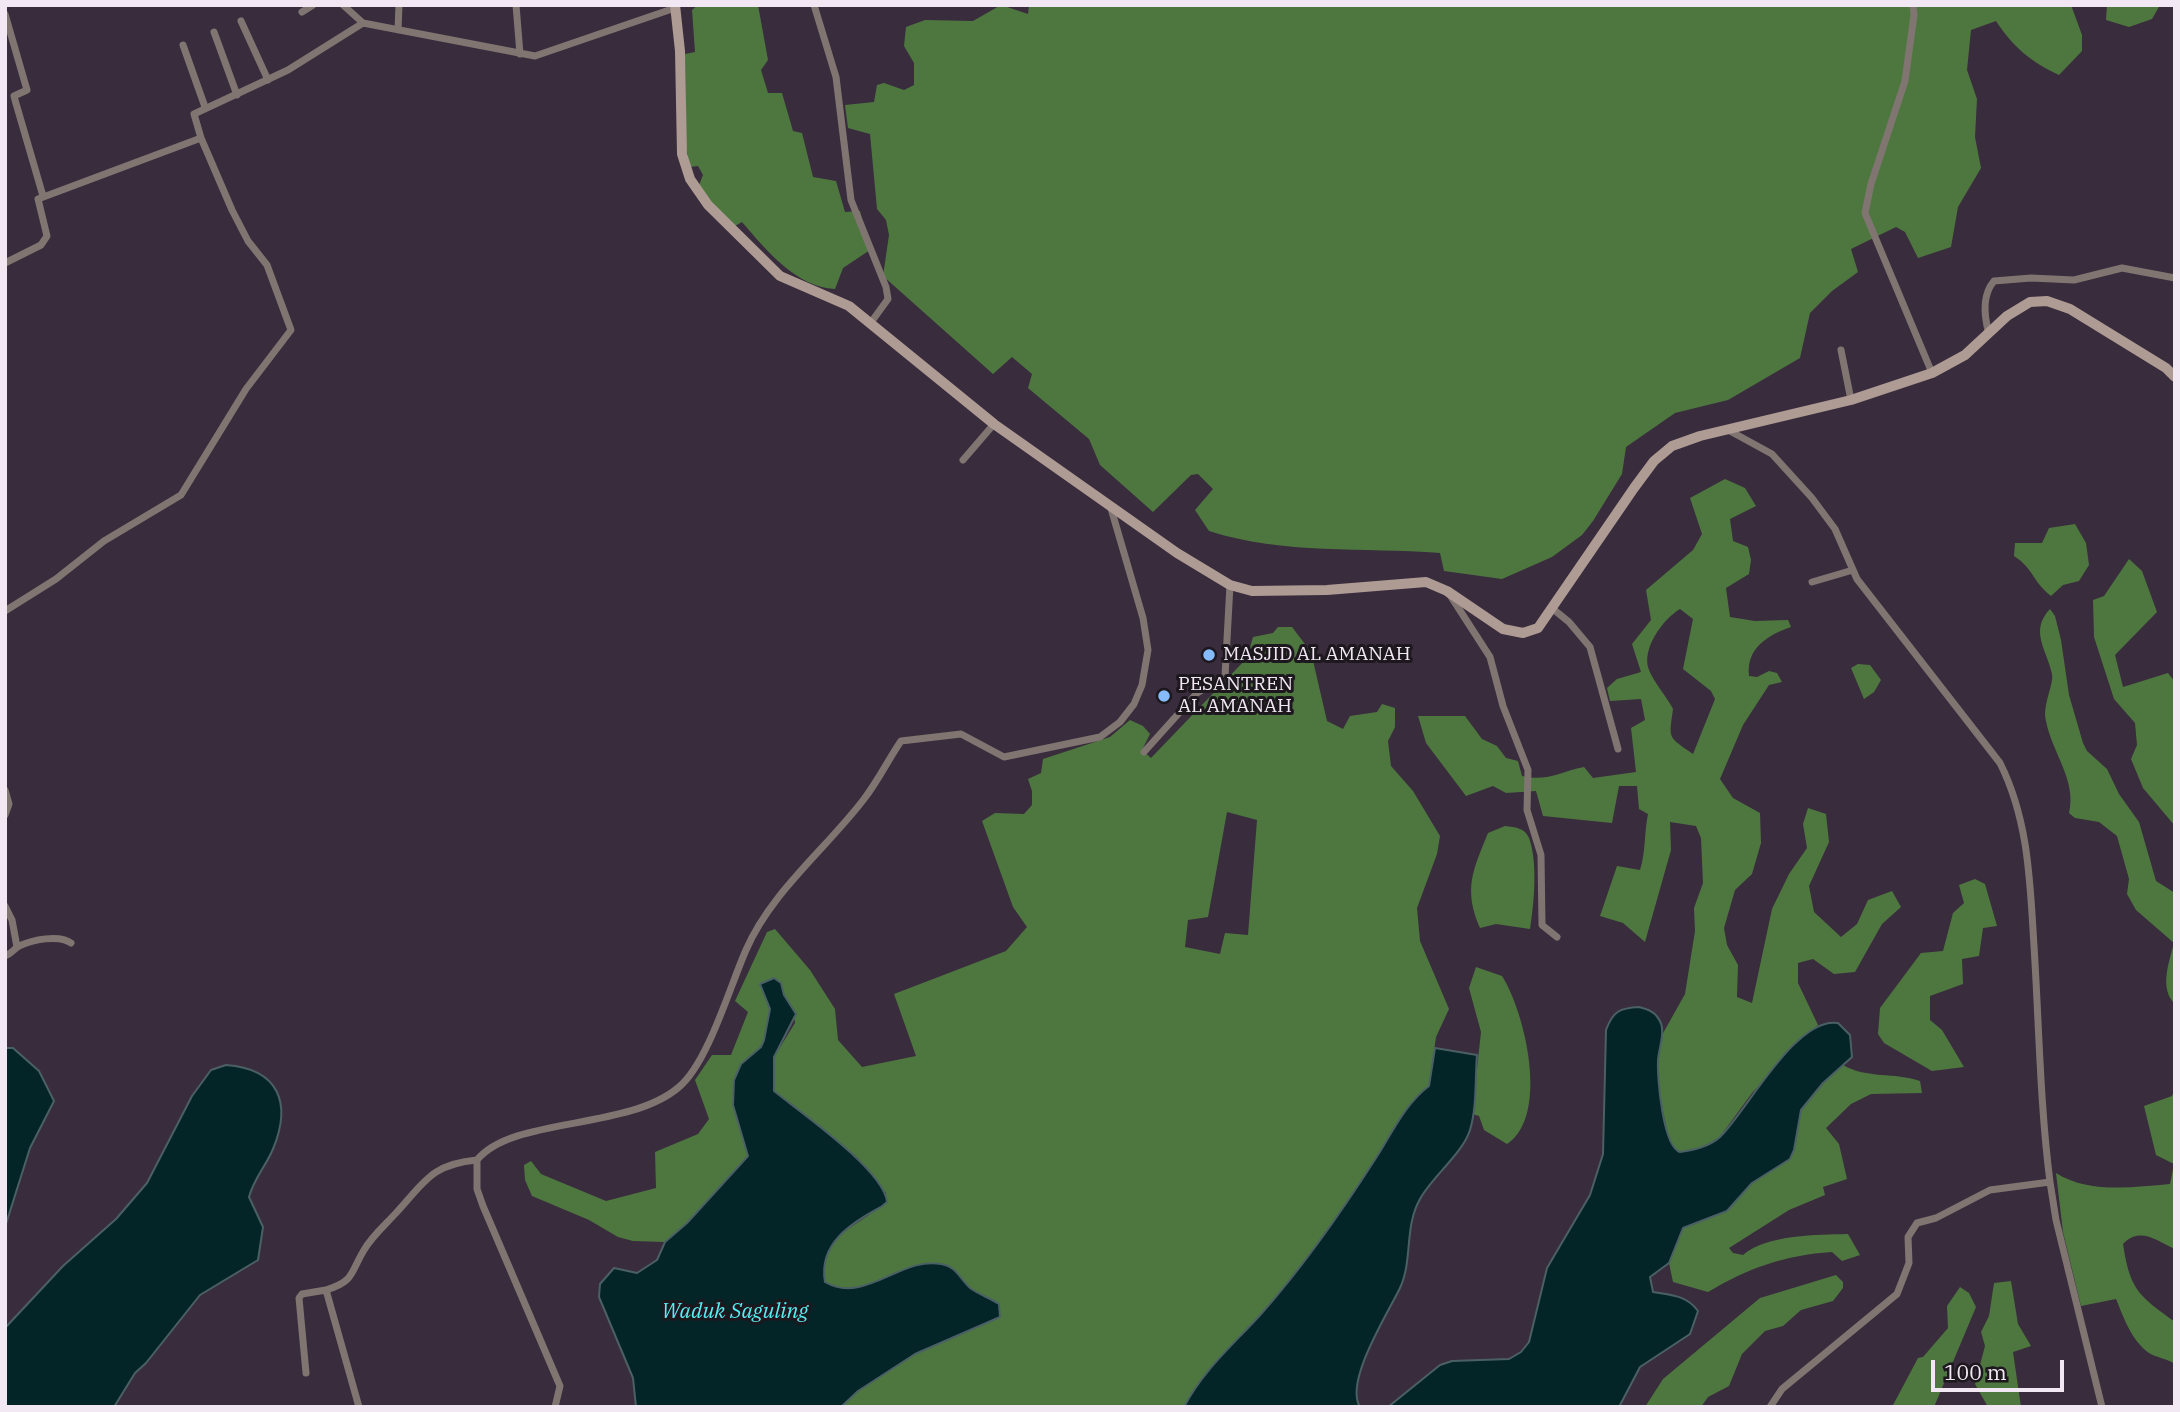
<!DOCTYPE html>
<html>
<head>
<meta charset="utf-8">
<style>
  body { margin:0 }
  #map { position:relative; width:2180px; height:1412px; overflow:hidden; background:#392c3c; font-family:"IBM Plex Serif",serif }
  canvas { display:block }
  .frame { position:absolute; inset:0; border:7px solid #f1e8f3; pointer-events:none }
  .scale { position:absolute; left:1931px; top:1360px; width:133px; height:32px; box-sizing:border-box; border:4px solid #f1e8f3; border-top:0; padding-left:9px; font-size:21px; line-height:24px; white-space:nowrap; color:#f1e8f3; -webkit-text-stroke:5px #1d171e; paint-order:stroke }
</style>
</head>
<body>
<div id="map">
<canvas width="2180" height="1412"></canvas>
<div class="frame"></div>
<div class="scale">100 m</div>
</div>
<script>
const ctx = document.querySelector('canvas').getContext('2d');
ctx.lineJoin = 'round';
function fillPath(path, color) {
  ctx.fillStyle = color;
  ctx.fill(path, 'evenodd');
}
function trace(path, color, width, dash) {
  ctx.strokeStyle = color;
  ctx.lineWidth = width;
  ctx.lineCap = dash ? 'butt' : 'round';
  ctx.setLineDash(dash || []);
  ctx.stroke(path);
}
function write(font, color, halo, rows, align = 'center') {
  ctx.font = font + ' "IBM Plex Serif",serif';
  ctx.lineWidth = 6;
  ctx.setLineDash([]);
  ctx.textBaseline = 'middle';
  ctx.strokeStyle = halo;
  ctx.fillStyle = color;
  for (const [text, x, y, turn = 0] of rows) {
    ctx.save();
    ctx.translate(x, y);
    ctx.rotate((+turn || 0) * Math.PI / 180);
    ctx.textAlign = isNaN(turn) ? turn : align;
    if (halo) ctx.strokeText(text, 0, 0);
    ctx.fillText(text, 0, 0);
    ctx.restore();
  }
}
const forest = new Path2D(`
  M 698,5 L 758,5 L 768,60 L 761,70 L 768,93 L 782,93 L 793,131 L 802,133 L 813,177 L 836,181 L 845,212 L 860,211 L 870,250 L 843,268 L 835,289 C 796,287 766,250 742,222 L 735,226 L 697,190 L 703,175 L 698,166 L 690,167 L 686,147 L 685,54 L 695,52 L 692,10 Z
  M 1001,5 L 1028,14 L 1029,5 L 2071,5 L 2082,35 L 2082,51 L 2059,75 C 2031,62 2013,47 1996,21 L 1971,30 L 1967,70 L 1977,99 L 1975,137 L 1981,168 L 1958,207 L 1951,247 L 1918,258 L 1905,232 L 1896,227 L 1851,249 L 1858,272 L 1832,291 L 1810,313 L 1800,358 L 1728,400 L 1675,413 L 1626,447 L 1622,474 L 1593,521 L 1582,535 L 1552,557 L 1502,579 L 1444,571 L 1440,553 C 1363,547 1284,555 1209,531 L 1195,510 L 1213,489 L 1198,474 L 1191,475 L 1153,512 L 1100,465 L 1089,439 L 1028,388 L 1032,374 L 1012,357 L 993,374 L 883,276 L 889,235 L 886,220 L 877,209 L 870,134 L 848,128 L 845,105 L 874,102 L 877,85 L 884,83 L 904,90 L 914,85 L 914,63 L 904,46 L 906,27 L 925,20 L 973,21 Z
  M 2107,5 L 2160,5 L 2152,19 L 2129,27 L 2106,20 Z
  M 1725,479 L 1745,488 L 1756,506 L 1730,519 L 1733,541 L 1748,547 L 1751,560 L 1749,574 L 1726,588 L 1730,617 L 1755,621 L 1788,620 L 1791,627 C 1768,635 1746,648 1749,676 L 1757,677 L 1769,671 L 1777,673 L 1782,682 L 1769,685 L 1743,725 L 1720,779 L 1733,798 L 1760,813 L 1761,843 L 1752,874 L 1735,890 L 1724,928 L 1727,945 L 1738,965 L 1737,997 L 1752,1003 L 1772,909 L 1789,874 L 1807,848 L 1803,824 L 1808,808 L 1826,814 L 1829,842 L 1809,886 L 1814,912 L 1841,937 L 1857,924 L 1868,900 L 1892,891 L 1901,907 L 1882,924 L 1855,972 L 1834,974 L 1813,959 L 1798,963 L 1798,983 L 1818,1025 L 1752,1093 L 1719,1138 L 1702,1147 L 1680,1152 L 1670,1145 L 1658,1087 L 1658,1059 L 1662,1035 L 1685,994 L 1695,931 L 1694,908 L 1703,883 L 1701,838 L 1696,826 L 1670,822 L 1671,850 L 1645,942 L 1623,923 L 1600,916 L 1617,866 L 1640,870 C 1646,851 1644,833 1648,814 L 1639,809 L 1637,786 L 1619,786 L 1612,823 L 1543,816 L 1536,791 L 1506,793 L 1493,786 L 1466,796 L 1426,743 L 1418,716 L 1465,716 L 1482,739 L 1497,746 L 1506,758 L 1518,761 L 1522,776 C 1547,782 1559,772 1584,767 L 1593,778 L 1636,772 L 1631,728 L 1645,720 L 1641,699 L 1610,701 L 1607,688 L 1617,679 L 1641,672 L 1632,644 L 1651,620 L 1646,590 L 1693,550 L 1702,534 L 1690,498 ZM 1680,609 L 1693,619 L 1683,669 L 1711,691 L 1715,699 L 1693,754 C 1667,736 1669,739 1673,709 C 1667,697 1653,681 1649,670 C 1641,649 1663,619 1680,609 Z
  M 2075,524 L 2086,543 L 2089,565 L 2079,581 L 2063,585 L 2051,596 C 2032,581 2034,569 2014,556 L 2015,543 L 2042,543 L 2049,528 Z
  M 2129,559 L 2142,571 L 2157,612 L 2115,655 L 2123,687 L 2168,673 L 2175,682 L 2175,826 L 2143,788 L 2131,759 L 2137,745 L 2135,723 L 2114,699 L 2094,637 L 2093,600 L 2104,596 Z
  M 2050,609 L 2055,616 L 2061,640 L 2069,695 L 2083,743 L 2087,751 L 2107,769 L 2119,794 L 2139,822 L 2156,881 L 2175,893 L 2175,1004 C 2159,989 2169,962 2174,943 L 2136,910 L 2127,894 L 2129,879 L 2117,836 L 2099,822 L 2075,818 L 2069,813 C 2077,780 2052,753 2046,721 C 2042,705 2054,685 2052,674 C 2047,650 2029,631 2050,609 Z
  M 1278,627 L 1292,627 L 1311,652 L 1327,721 L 1343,729 L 1350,716 L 1377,712 L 1382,704 L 1395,708 L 1395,727 L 1388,741 L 1391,766 L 1413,791 L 1440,836 L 1437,854 L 1417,908 L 1420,941 L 1449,1009 L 1436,1037 L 1429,1086 C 1405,1104 1392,1133 1376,1158 C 1344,1208 1301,1268 1262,1313 C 1235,1343 1203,1370 1184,1407 L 841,1407 L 858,1391 L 915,1354 L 999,1317 L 999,1304 C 990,1298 979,1295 970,1288 C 960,1279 956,1266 941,1264 C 902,1256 864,1305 825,1282 C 815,1225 874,1229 886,1193 L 858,1158 L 774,1091 L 774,1057 L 795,1023 L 793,1008 L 784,995 L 781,983 L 760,984 L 770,1009 L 764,1040 L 761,1047 L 747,1058 L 733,1105 L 748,1156 L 687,1223 L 665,1242 L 633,1241 L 618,1237 L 589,1220 L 532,1196 L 525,1180 L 524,1165 L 531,1161 L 541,1174 L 606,1201 L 656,1188 L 655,1152 L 698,1134 L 709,1119 L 695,1080 L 712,1055 L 731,1055 L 748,1012 L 735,1001 L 767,932 L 775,929 L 810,970 L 835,1009 L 838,1040 L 862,1067 L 916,1056 L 894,994 L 1006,951 L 1027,927 L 1013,907 L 982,821 L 995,813 L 1024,814 L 1032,805 L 1032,791 L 1028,779 L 1041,773 L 1043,759 L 1110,737 L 1130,720 L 1143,726 L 1150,734 L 1142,750 L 1151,758 L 1247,658 L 1253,637 L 1273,633 ZM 1227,812 L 1257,820 L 1248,935 L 1225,933 L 1220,954 L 1185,947 L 1188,920 L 1208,917 Z
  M 1858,664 L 1870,665 L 1881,680 L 1874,692 L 1864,699 L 1851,668 Z
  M 1505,826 C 1515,827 1525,828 1529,838 C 1538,863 1534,903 1530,929 L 1496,924 L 1480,928 C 1463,889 1473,870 1488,833 Z
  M 1975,879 L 1985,884 L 1997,926 L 1983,928 L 1979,956 L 1962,959 L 1963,984 L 1930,996 L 1930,1020 L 1942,1030 L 1964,1067 L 1932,1071 L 1884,1043 L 1878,1034 L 1880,1008 L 1921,953 L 1943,951 L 1953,913 L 1964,903 L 1959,885 Z
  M 1476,967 L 1502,976 C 1525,1012 1550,1116 1507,1144 L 1484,1130 L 1479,1116 L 1472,1114 L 1481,1032 L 1469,988 Z
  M 1843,1065 C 1867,1079 1894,1072 1920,1081 L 1922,1093 L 1871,1094 L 1851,1104 L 1826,1128 L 1839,1144 L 1847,1179 L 1823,1187 L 1825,1195 L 1789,1210 L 1729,1248 L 1733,1253 L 1743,1255 C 1768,1234 1817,1235 1848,1234 L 1860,1255 L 1842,1261 L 1832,1252 C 1785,1255 1748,1268 1708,1292 L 1673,1282 L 1669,1263 L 1683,1228 L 1727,1211 L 1752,1183 L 1782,1164 L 1794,1150 L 1801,1110 L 1810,1096 Z
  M 2175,1089 L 2175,1249 C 2157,1241 2140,1226 2123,1244 C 2130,1290 2138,1295 2175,1322 L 2175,1364 C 2166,1358 2157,1358 2149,1353 C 2131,1340 2124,1318 2116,1299 L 2081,1306 L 2063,1232 L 2056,1173 C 2089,1194 2133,1187 2170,1184 L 2174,1164 L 2156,1155 L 2144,1106 L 2172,1096 Z
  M 1836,1275 L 1843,1282 L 1843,1288 L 1833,1301 L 1801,1310 L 1783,1326 L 1765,1331 L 1742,1354 L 1729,1386 L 1708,1397 L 1701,1407 L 1645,1407 L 1663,1379 L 1760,1298 Z
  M 2011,1281 L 2018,1324 L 2031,1346 L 2013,1352 L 2021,1407 L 1988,1407 L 1975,1384 L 1985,1346 L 1981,1332 L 1989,1316 L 1994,1283 Z
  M 1960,1287 L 1969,1293 L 1976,1307 L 1934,1407 L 1892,1407 L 1918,1358 L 1923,1357 L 1948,1328 L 1947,1306 Z`);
const water = new Path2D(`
  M 774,978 L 781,983 L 784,995 L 796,1014 L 774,1057 L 774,1091 C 800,1112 884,1170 887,1202 L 881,1207 C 851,1223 818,1244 825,1282 C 864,1305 902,1256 941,1264 C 956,1266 960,1279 970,1288 C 978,1294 990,1298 999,1304 L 1000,1317 L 915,1354 L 858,1391 L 841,1407 L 636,1407 L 633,1378 L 599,1297 L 600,1284 L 614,1268 L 637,1273 L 657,1260 L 665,1242 L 687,1223 L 748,1156 L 733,1105 L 734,1080 L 741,1064 L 761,1047 L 764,1040 L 770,1009 L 760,984 Z
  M 1639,1007 C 1646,1009 1654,1011 1658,1018 C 1667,1029 1659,1047 1658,1060 C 1657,1078 1663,1147 1680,1152 C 1693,1150 1709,1147 1720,1137 C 1747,1111 1796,1016 1838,1023 L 1850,1035 L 1852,1057 L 1823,1083 L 1801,1110 L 1794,1150 L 1790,1159 L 1752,1183 L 1727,1211 L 1683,1228 L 1669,1263 L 1650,1277 L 1653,1292 C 1670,1295 1687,1295 1698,1311 L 1690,1334 L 1640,1367 L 1619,1407 L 1388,1407 L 1440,1365 L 1452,1361 L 1509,1359 L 1521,1352 L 1529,1342 L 1547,1268 L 1590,1195 L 1603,1154 L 1606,1030 C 1613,1011 1620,1008 1639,1007 Z
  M 5,1048 L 13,1048 L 39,1071 L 54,1101 L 30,1148 L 5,1227 Z
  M 1435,1048 L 1477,1055 C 1475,1078 1477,1107 1470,1130 C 1463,1153 1432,1177 1420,1199 C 1404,1227 1413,1260 1400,1288 C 1388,1313 1344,1382 1360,1407 L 1184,1407 C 1203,1370 1235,1343 1262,1313 C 1301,1269 1344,1208 1376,1158 C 1392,1133 1405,1104 1429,1086 Z
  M 226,1065 C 279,1069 292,1103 273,1149 C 266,1166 254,1178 249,1197 L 263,1227 L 258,1260 L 200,1295 L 146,1363 L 135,1373 L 114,1407 L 5,1407 L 5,1328 L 63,1266 L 116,1219 L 147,1183 L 192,1096 L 211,1070 Z`);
const street = new Path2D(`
  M 343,5 L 363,23 L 535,56 L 675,8
  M 516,5 L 520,54
  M 814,5 L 836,77 L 851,200 L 886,287 L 888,299 L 872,321
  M 1913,5 L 1914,15 L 1905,81 L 1871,184 L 1865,213 L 1932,373
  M 302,12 L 313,5
  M 5,14 L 27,90 L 14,96 L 15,100 L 43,196
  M 241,21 L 268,80
  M 398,30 L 399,5
  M 214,32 L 237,95
  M 183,45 L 205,107
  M 5,263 L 41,245 L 47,236 L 38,199 L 201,138
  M 1989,334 C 1984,316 1982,295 1994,281 L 2031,278 L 2074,280 L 2122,268 L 2175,278
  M 1841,350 L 1851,400
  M 1730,431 L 1772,454 L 1812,498 L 1835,529 L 1857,579 L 2000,763 C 2029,821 2030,883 2034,946 C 2039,1024 2040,1104 2050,1182 L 2056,1220 L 2102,1407
  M 963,460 L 994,424
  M 1812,582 L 1853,570
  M 1450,595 L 1490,657 L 1503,706 L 1528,770 L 1527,810 L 1541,855 L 1542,925 L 1557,937
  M 1553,609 L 1569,622 L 1590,647 L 1618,749
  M 5,611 L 56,579 L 104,541 L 181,495 L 246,389 L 291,330 L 267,265 L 248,241 L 232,210 L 201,138 L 194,114 L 288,70 L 363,23
  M 1144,752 L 1197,693 L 1225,676 L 1230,585
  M 5,790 L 9,804 L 5,815
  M 5,906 L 12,920 L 17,947
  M 5,956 C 11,954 14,949 19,946 C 32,940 59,934 71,943
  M 306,1373 L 299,1298 L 302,1294 L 326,1290
  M 359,1407 L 326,1290 C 355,1281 350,1273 364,1250 C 372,1236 385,1225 396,1213 C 424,1183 431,1164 477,1160
  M 555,1407 L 560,1386 L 483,1206 L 477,1189 L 477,1160 C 513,1116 628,1131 679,1087 C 708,1063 730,986 746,950 C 771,892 826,849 864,799 C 878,781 888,760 901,741 L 961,734 L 1004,757 L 1100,737 L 1120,722 L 1134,704 L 1142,685 L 1148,650 L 1143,618 L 1110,505
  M 1770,1407 L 1782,1389 L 1897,1294 L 1909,1263 L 1908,1237 L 1917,1223 L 1936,1218 L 1990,1190 L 2050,1182`);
const secondary = new Path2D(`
  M 675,5 L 680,51 L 682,154 L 690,179 L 708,205 L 780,276 L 849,306 L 994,424 L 1177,553 L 1230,585 L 1252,591 L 1327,590 L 1426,582 L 1447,591 L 1503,629 L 1523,633 L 1538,628 L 1634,488 L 1654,461 L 1672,446 L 1700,436 L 1851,400 L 1932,373 L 1965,355 L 2007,316 L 2030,302 L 2047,301 L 2070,309 L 2166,368 L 2175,377`);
const markers = [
  [1209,655,7,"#85bbfb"],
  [1164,696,7,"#85bbfb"]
];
const poiNames = [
  ["MASJID AL AMANAH",1223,655],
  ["PESANTREN",1178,685],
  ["AL AMANAH",1178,707]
];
const waterNames = [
  ["Waduk Saguling",735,1312]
];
fillPath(forest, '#4e7740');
fillPath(water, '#042527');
trace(water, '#4b6064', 2);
trace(street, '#807571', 7);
trace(secondary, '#ad9b94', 10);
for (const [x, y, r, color] of markers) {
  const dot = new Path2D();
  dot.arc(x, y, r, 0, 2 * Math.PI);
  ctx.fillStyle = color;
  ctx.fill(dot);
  trace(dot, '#1d171e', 2.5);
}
write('19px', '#f1e8f3', '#1d171e', poiNames, 'left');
write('italic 21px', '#59ecf3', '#1d171e', waterNames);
</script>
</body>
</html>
